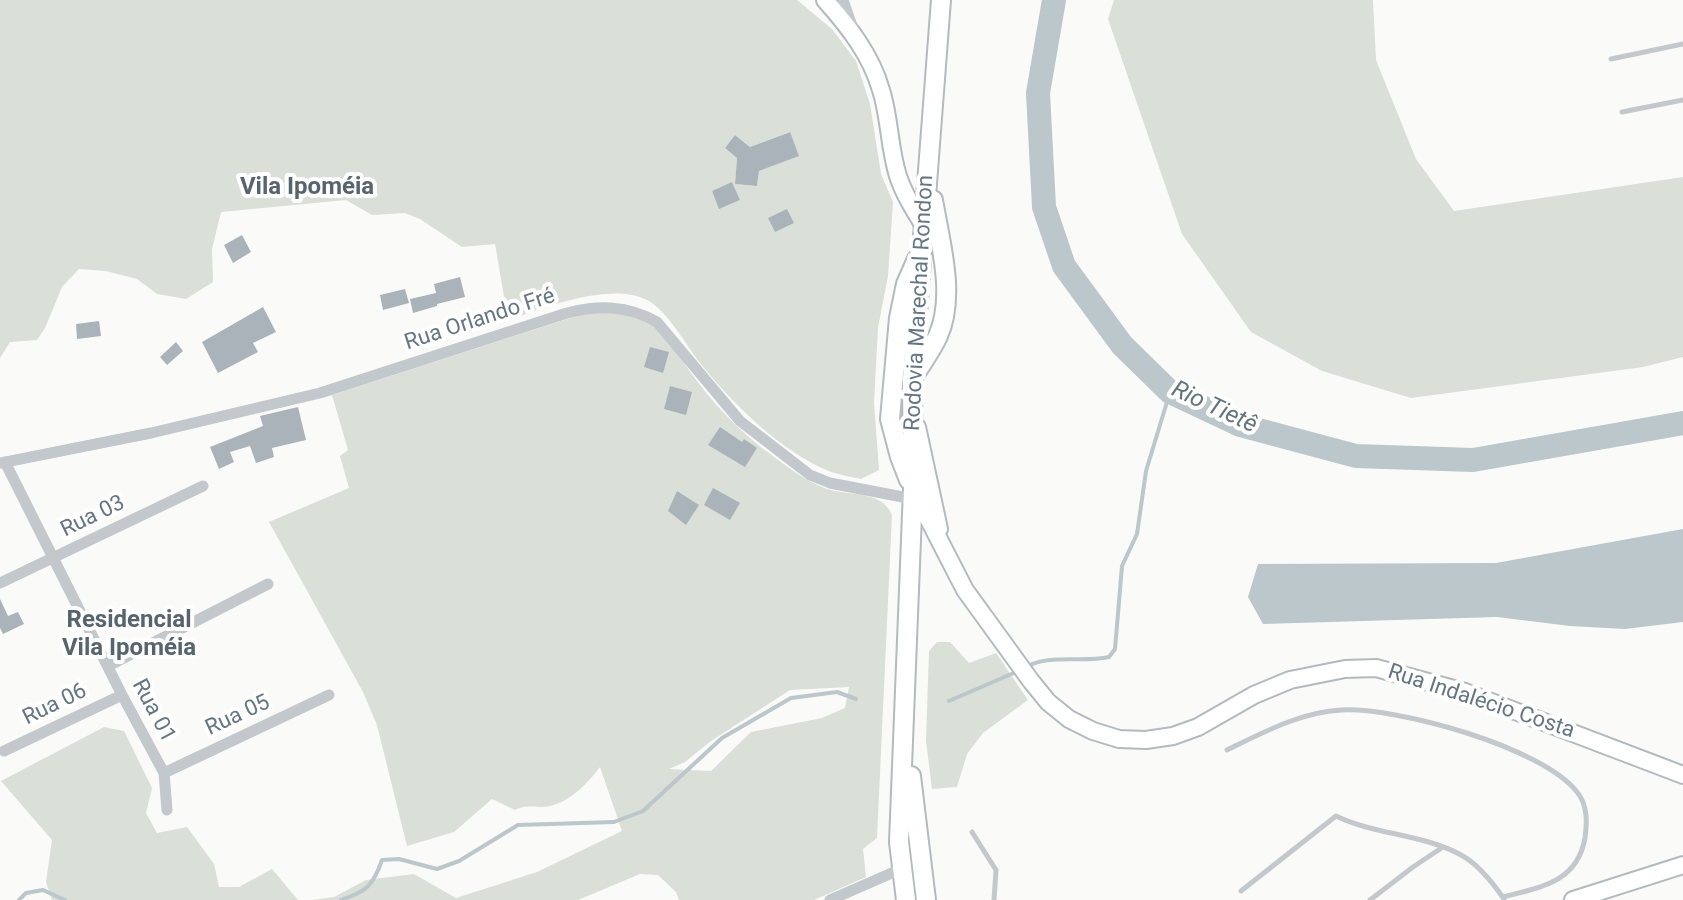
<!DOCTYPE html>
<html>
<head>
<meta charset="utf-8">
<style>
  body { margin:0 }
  canvas { display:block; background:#fafaf8 }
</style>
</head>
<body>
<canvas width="1683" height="900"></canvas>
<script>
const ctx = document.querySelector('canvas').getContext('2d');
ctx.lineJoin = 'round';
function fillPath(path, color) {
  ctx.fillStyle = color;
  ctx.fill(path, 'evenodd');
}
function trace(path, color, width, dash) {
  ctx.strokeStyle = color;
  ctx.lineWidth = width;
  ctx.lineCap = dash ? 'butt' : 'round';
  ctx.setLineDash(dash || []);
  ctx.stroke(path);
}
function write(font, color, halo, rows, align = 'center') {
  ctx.font = font + ' Roboto,sans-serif';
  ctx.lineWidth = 8;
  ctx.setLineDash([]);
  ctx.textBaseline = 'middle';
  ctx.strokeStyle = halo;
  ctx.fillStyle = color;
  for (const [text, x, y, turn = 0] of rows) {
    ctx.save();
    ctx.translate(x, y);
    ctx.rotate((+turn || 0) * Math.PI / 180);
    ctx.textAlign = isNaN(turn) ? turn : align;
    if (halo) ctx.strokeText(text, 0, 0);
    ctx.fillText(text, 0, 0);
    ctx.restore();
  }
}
const green = new Path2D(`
  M 0,0 L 797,0 L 832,29 L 856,61 L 870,104 L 881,174 L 893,202 L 888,276 L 878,328 L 874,403 L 879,470 L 861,479 C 851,477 841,475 831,472 C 782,453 732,403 700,363 C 686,345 666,308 645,299 C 608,282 544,308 508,320 L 495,244 L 462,247 L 420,219 L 405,213 L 372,215 L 346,200 L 221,212 L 212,249 L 213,282 L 186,299 L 157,294 L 137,279 L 106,271 L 79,269 L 62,287 L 45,328 L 37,340 L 10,342 L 0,358 ZM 789,132 L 798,156 L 759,171 L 757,186 L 735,184 L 737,158 L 725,148 L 735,135 L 750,147 ZM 732,183 L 740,200 L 720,208 L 712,191 Z
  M 1114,0 L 1373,0 L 1376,60 L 1416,159 L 1454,211 L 1683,177 L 1683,357 L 1643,367 L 1411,398 L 1322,371 L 1251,332 L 1182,234 L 1108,19 Z
  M 592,311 C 612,311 634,313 651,324 C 671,337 682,362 697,381 C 717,408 743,434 770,454 C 786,466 803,479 822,487 C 843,497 881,488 892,515 L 877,838 L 863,849 L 866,877 L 814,900 L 679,900 L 676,892 L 658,875 L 640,874 L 578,900 L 312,900 L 334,897 L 366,880 L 414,874 L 456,898 L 537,872 L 622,831 L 600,767 C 586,785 566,807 541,807 C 530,807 526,805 515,810 L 492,799 L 454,832 L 407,846 L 377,725 L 363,692 L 269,522 L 349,488 L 340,456 L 348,450 L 332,395 ZM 670,387 L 691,392 L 686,414 L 665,409 ZM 849,687 L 845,708 L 822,718 L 751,732 L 711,771 L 669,769 L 685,762 L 711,741 L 790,690 Z
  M 937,642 L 950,642 L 969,663 L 996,653 L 1028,700 L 983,733 L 967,754 L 957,787 L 932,789 L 926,741 L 929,651 Z
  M 104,727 L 124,731 L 152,788 L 146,813 L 157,833 L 187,827 L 214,864 L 219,887 L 239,887 L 272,869 L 298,900 L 52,900 L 46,882 L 52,840 L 1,781 Z`);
const water = new Path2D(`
  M 1683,529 L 1683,622 L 1625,629 L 1570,626 L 1497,617 L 1263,624 L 1248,597 L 1258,564 L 1496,563 Z`);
const stream = new Path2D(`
  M 1028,666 C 1051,654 1083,663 1109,657 L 1115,649 L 1122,566 L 1137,534 L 1146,471 L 1170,392
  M 949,701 L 1016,672
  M 19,900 L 26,893 L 43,890 L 65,900
  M 341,900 C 367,891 373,886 382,860 L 399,859 L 437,869 L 459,861 L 518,825 L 614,822 L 643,811 L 722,738 L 791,698 L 837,692 L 856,699`);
const river = new Path2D(`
  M 1054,0 L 1038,93 L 1044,207 L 1064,266 L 1122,345 L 1170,392 L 1240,425 L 1356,456 L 1473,460 L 1683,423`);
const building = new Path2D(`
  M 790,132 L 799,156 L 759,171 L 757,186 L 735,184 L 737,158 L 725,148 L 735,135 L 750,147 Z
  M 732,182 L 740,200 L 719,209 L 712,191 Z
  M 787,209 L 794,223 L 775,232 L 768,218 Z
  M 242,235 L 251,252 L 233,263 L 224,245 Z
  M 460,277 L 465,297 L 437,304 L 437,306 L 413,313 L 410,299 L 436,293 L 434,284 Z
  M 405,289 L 409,303 L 383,310 L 380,295 Z
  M 263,307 L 276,332 L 253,343 L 258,352 L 218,373 L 202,342 Z
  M 99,321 L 101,336 L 77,339 L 76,324 Z
  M 176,342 L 183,351 L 167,365 L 160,357 Z
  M 650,347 L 669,352 L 663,373 L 644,367 Z
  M 670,386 L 692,392 L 686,415 L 664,409 Z
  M 298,407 L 306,440 L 272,448 L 274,457 L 256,463 L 250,446 L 230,452 L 234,462 L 219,469 L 210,447 L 263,426 L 260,416 Z
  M 720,427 L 742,442 L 744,439 L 757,448 L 745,467 L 708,445 Z
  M 713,488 L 740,503 L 730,520 L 704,505 Z
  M 677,491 L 699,505 L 686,525 L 668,511 Z
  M 0,599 L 8,616 L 18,612 L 24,624 L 3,634 L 0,628 Z`);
const lane = new Path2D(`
  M 1611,59 L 1683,44
  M 1622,112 L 1683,100
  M 1227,750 C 1262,733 1301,712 1341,710 C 1397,707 1542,747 1577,792 C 1588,805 1587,823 1585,838 C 1577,883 1540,887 1503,897
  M 972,832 L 996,870 L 994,900
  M 1241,891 L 1336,816 C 1375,835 1423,834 1461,855 C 1478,864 1493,883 1504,899
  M 1370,900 L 1413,867 L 1443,847`);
const street = new Path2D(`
  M 843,0 L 852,26
  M 5,462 L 122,695 L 164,773 L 167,810
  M 0,463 L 151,433 L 320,393 L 567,313 C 599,305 627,305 657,322 L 740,421 L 810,475 L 830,483 L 913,499
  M 0,583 L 203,486
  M 108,666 L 268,584
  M 4,751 L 122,695
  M 164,773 L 329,695
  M 830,900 L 901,869`);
const secondary = new Path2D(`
  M 825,0 C 849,27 871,55 881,90 C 890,118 889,148 898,176 C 904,194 914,210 924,226
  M 917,427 L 939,529
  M 913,489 L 965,590 L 1031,681 L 1048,702 L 1069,719 L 1093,731 L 1119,739 L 1146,740 L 1173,736 L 1198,727 L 1254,695 L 1290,680 L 1345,669 L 1376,668 L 1465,692 L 1683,775
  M 1573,900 L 1683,865`);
const primary = new Path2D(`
  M 915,374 C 923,362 932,349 938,336 C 956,296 940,242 933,200
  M 909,480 L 900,457 L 890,419 L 899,318 L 906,284 L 917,259
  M 911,776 L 926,900
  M 906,900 L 899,842 L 913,489 L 912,380 L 941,0`);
const streetNames = [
  ["Rodovia Marechal Rondon",920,303,-87],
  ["Rua Orlando Fré",480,320,-18],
  ["Rua 03",93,517,-26],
  ["Rua Indalécio Costa",1481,702,18],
  ["Rua 06",55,705,-26],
  ["Rua 01",153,711,62],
  ["Rua 05",238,716,-25]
];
const neighbourhoodNames = [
  ["Vila Ipoméia",307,188],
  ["Residencial",129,621],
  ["Vila Ipoméia",129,649]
];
const waterNames = [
  ["Rio Tietê",1214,408,25]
];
fillPath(green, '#dadfd7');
fillPath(water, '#bbc7cb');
trace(stream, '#bbc7cb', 4);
trace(river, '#bbc7cb', 24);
fillPath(building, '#aab3b9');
trace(secondary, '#b3babf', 20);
trace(primary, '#b5babe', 22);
trace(lane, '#c3c8cc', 5);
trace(street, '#c3c8cc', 11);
trace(secondary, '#fff', 16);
trace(primary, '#fff', 18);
write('22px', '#657683', '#fff', streetNames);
write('bold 24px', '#57646e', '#fff', neighbourhoodNames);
write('italic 24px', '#60757c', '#fff', waterNames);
</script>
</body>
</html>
